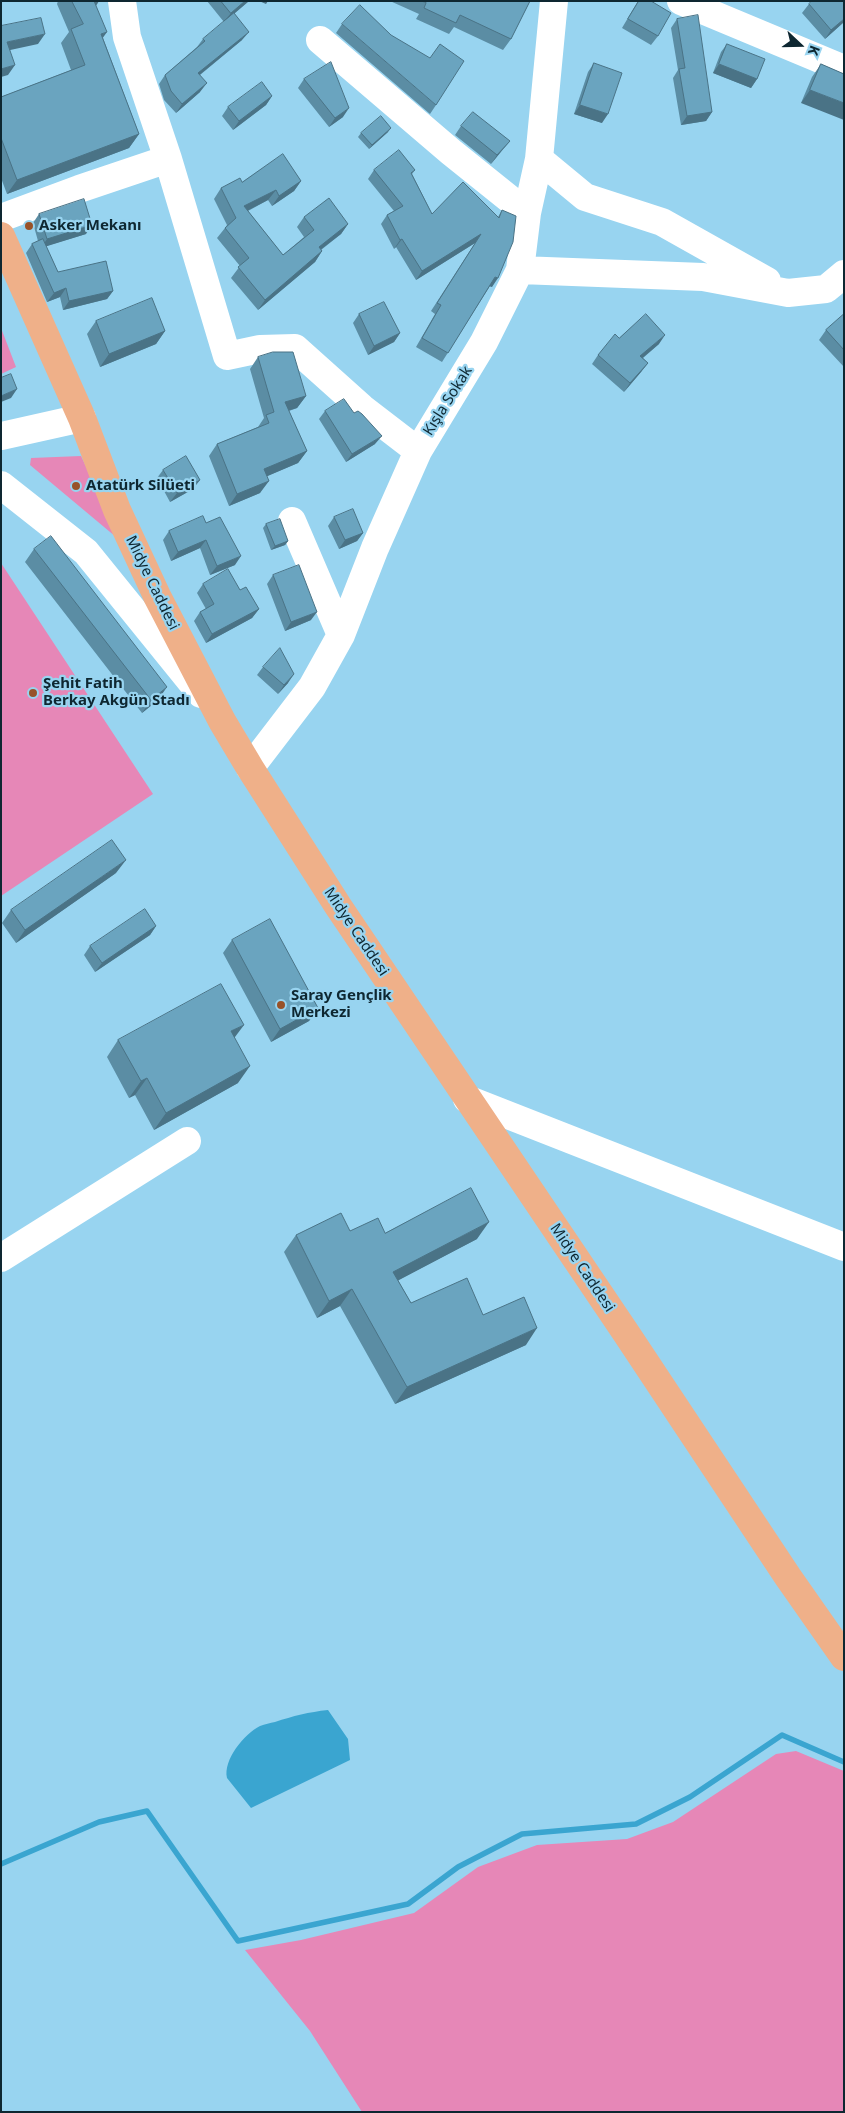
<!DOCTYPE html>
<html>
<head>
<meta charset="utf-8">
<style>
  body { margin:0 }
  #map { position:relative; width:845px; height:2113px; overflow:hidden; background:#98d4f0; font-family:"Noto Sans",sans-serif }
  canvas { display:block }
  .frame { position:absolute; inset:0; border:2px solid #0e2731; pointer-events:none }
  .north { position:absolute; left:775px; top:20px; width:50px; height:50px; -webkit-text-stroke:4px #98d4f0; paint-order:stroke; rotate:111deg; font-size:14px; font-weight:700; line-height:20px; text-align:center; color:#0e2731 }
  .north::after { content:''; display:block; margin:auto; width:18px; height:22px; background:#0e2731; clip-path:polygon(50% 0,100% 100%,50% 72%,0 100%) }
</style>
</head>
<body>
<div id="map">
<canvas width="845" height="2113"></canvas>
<div class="frame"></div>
<div class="north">K</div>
</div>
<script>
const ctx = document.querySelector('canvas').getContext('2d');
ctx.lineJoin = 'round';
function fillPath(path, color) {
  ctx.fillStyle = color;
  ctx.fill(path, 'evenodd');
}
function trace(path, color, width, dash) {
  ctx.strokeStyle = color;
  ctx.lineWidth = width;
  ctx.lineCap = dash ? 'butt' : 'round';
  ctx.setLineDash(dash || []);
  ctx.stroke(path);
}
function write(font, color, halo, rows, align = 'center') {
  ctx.font = font + ' "Noto Sans",sans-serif';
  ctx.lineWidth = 4.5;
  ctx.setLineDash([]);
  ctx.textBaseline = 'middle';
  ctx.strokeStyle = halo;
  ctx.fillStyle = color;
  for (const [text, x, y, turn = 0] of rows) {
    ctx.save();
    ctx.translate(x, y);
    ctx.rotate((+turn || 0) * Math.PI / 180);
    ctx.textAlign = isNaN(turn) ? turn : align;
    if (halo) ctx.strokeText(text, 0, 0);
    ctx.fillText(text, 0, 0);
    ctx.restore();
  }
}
const green = new Path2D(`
  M 1,328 L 16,367 L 1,374 Z
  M 81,456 L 118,534 L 116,537 L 30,465 L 31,458 Z
  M 1,563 L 153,794 L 1,896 Z
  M 796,1751 L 844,1771 L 844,2112 L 362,2112 L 310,2031 L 245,1950 L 301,1940 L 414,1913 L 478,1867 L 537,1845 L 627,1839 L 673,1822 L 776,1754 Z`);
const water = new Path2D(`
  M 328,1710 L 348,1739 L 350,1760 L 251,1808 L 227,1778 C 223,1760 244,1734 260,1726 C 265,1724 270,1723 275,1722 C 293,1716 309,1712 328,1710 Z`);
const stream = new Path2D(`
  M 1,1864 L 99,1822 L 147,1811 L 238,1941 L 408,1904 L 458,1867 L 522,1834 L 636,1824 L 690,1797 L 782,1735 L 844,1762`);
const minor = new Path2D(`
  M 122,1 L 127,37 L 168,159 L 227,356 L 260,349 L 295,348 L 362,408 L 418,451
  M 681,1 L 844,69
  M 320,40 L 451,152 L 527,213
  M 539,159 L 585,197 L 662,222 L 767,281
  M 1,218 L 79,189 L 168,159
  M 520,270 L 703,277 L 788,293 L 826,289 L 844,274
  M 1,436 L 82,418
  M 1,485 L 86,552 L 201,694
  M 292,521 L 341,635
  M 250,768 L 312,687 L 341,635 L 375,548 L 418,451 L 484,342 L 520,270 L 527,213 L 539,159 L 554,1
  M 467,1099 L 844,1247
  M 1,1258 L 187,1141`);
const major = new Path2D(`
  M 1,236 L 82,418 L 117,510 L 157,596 L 222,721 L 250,768 L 338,906 L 626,1333 L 788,1577 L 844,1657`);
const wall = new Path2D(`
  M 58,1 L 99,1 L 96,6 L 103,38 L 139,134 L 129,148 L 7,194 L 1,178 L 1,97 L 71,70 L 61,43 L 69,32 L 57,4 Z
  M 207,1 L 249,1 L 234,14 L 242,40 L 200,75 L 200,92 L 176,113 L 164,100 L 159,84 L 165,75 L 197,47 L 203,39 L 224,22 Z
  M 390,1 L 530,1 L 511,39 L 503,50 L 454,27 L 449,34 L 416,19 L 419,14 Z
  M 638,1 L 651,1 L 658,36 L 651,45 L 622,28 Z
  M 809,4 L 844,22 L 825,39 L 802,13 Z
  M 677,19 L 712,112 L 706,121 L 681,125 L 673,78 L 678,70 L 671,28 Z
  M 342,24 L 436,105 L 430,114 L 336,33 Z
  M 727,44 L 757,79 L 751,88 L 713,73 L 721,52 Z
  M 594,63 L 602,123 L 574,114 L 588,72 Z
  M 821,64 L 844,74 L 801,103 L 812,77 Z
  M 304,79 L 343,117 L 329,127 L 298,88 Z
  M 272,96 L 266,105 L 233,130 L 222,116 L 228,107 Z
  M 461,126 L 510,141 L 491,164 L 455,135 Z
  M 388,132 L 369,149 L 358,137 L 361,133 Z
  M 374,170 L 415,170 L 412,174 L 432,214 L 498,217 L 502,210 L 492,287 L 490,286 L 442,362 L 416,347 L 435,314 L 431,311 L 475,243 L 416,280 L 396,247 L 394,249 L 381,224 L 387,215 L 394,211 L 368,179 Z
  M 301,181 L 294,191 L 272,206 L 268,200 L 248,211 L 283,255 L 304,237 L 297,227 L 304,217 L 348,224 L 341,234 L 321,250 L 322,251 L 315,262 L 258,310 L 231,278 L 240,266 L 217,238 L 225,228 L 227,225 L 214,199 L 221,188 L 242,182 Z
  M 39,214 L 86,234 L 46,246 L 58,272 L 113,291 L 107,299 L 63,310 L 60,297 L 47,302 L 26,253 L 32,244 L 38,241 L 33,223 Z
  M 359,314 L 400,333 L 394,342 L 368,355 L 353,323 Z
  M 844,314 L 844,367 L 819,340 L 826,330 Z
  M 96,321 L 165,331 L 156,344 L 100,367 L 87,334 Z
  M 659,344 L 643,358 L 648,363 L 641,372 L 624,392 L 592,364 L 598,355 Z
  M 258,357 L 306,396 L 297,408 L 289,411 L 307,451 L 298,463 L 267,476 L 260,493 L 229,506 L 209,456 L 217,444 L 258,427 L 264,418 L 250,369 Z
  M 325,411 L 375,444 L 346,462 L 319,419 Z
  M 163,470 L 193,489 L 170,502 L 157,478 Z
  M 334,517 L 363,533 L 357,541 L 339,549 L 328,526 Z
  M 206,523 L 235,565 L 210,575 L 200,548 L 171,561 L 163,540 L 169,531 Z
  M 266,524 L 288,541 L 285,545 L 271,550 L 263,528 Z
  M 34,549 L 158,700 L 142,713 L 25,562 Z
  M 273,575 L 311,620 L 285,631 L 267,584 Z
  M 203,584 L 240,590 L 259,609 L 252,618 L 206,643 L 194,621 L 200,612 L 206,609 L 197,593 Z
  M 263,667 L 288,683 L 278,694 L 257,675 Z
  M 116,873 L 16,943 L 2,923 L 11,910 Z
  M 156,926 L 150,935 L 95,972 L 84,955 L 90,946 Z
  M 232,940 L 318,1008 L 309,1021 L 271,1042 L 223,953 Z
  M 235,1038 L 238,1083 L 154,1130 L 135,1095 L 129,1098 L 107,1057 L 118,1040 Z
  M 350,1231 L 477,1239 L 398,1280 L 411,1303 L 483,1315 L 526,1345 L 395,1404 L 340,1306 L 317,1318 L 284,1252 L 296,1235 Z`);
const shadedWall = new Path2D(`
  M 92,1 L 99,1 L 94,8 Z
  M 245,1 L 249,1 L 224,22 L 231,13 Z
  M 259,1 L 268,1 L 266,4 Z
  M 844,19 L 844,22 L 825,39 L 831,30 Z
  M 107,32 L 97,46 L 101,34 Z
  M 249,32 L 242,40 L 192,81 L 198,73 Z
  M 45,34 L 38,44 L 1,52 L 7,42 Z
  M 719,64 L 757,79 L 751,88 L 713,73 Z
  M 15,65 L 8,75 L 1,77 L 1,69 Z
  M 207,83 L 200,92 L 176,113 L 182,104 Z
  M 810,90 L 844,103 L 844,120 L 801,103 Z
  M 272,96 L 266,105 L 233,130 L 239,121 Z
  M 580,105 L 608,114 L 602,123 L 574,114 Z
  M 349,108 L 343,117 L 329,127 L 335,118 Z
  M 712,112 L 706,121 L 681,125 L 687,116 Z
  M 391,128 L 388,132 L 369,149 L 372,145 Z
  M 139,134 L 129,148 L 7,194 L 17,180 Z
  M 510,141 L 503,149 L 491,164 L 497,155 Z
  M 301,181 L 294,191 L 272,206 L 279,196 Z
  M 276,190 L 268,200 L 237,216 L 244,206 Z
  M 348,224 L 341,234 L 311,257 L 319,247 Z
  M 92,225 L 86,234 L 41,248 L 47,239 Z
  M 481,234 L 475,243 L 416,280 L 422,271 Z
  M 402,239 L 396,247 L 394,249 L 400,240 Z
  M 322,251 L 315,262 L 258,310 L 265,300 Z
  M 495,277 L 498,278 L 492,287 L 489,286 Z
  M 66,288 L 60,297 L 47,302 L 54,293 Z
  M 113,291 L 107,299 L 63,310 L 69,301 Z
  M 165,331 L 156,344 L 100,367 L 109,354 Z
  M 400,333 L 394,342 L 368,355 L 374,346 Z
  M 665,335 L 659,344 L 634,365 L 640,356 Z
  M 648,363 L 641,372 L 624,392 L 630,383 Z
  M 17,389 L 11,398 L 1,402 L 1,396 Z
  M 306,396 L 297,408 L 277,414 L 285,402 Z
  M 382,436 L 375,444 L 346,462 L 352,454 Z
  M 307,451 L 298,463 L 256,481 L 264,469 Z
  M 200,480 L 193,489 L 170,502 L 177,493 Z
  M 269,481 L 260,493 L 229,506 L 237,494 Z
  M 363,533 L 357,541 L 339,549 L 345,540 Z
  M 206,540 L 200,548 L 171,561 L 178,552 Z
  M 288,541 L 285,545 L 271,550 L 275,546 Z
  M 241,556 L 235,565 L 210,575 L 217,566 Z
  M 259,609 L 252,618 L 206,643 L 212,634 Z
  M 317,612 L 311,620 L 285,631 L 291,622 Z
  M 294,674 L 288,683 L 278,694 L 284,685 Z
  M 167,687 L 158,700 L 142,713 L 151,700 Z
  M 126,860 L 116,873 L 16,943 L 25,930 Z
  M 156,926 L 150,935 L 95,972 L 102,963 Z
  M 318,1008 L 309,1021 L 271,1042 L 280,1029 Z
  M 244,1025 L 232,1041 L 231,1031 Z
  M 250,1066 L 238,1083 L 154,1130 L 166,1113 Z
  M 147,1078 L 135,1095 L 129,1098 L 141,1081 Z
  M 489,1222 L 477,1239 L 382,1289 L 393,1272 Z
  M 352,1289 L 340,1306 L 317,1318 L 329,1301 Z
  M 537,1328 L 526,1345 L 395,1404 L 407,1387 Z`);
const building = new Path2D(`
  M 72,1 L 94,1 L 107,32 L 101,34 L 139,134 L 17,180 L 1,138 L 1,97 L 85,65 L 71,29 L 83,24 Z
  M 221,1 L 245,1 L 231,13 Z
  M 422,1 L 530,1 L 511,39 L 460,15 L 456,23 L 424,8 L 426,3 Z
  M 639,1 L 651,1 L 671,13 L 658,36 L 628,19 Z
  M 812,1 L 844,1 L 844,19 L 831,30 L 809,4 Z
  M 360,5 L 391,35 L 430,58 L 440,44 L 464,61 L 436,105 L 342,24 Z
  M 234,13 L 249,32 L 198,73 L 207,83 L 182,104 L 171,91 L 165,75 L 205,41 L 203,39 Z
  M 698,15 L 712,112 L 687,116 L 679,69 L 685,68 L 677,19 Z
  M 41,18 L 45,34 L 7,42 L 15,65 L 1,69 L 1,26 Z
  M 727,44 L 765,59 L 757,79 L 719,64 Z
  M 331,62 L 349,108 L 335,118 L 304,79 Z
  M 594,63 L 622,73 L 608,114 L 580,105 Z
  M 821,64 L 844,74 L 844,103 L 810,90 Z
  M 262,82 L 272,96 L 239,121 L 228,107 Z
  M 473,112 L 510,141 L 497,155 L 461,126 Z
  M 381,116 L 391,128 L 372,145 L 361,133 Z
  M 399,150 L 415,170 L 411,173 L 432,214 L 463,182 L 499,218 L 502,210 L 516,216 L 513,242 L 498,278 L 495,277 L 448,353 L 422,338 L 441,305 L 437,303 L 481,234 L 422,271 L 402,239 L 400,240 L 387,215 L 403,206 L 374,170 Z
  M 283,154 L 301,181 L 279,196 L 276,190 L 244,206 L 283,255 L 314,230 L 304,217 L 329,198 L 348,224 L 319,247 L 322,251 L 265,300 L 238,267 L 249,258 L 225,228 L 236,218 L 221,188 L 240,178 L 242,182 Z
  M 84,199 L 92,225 L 47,239 L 39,214 Z
  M 43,239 L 58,272 L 106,261 L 113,291 L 69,301 L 66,288 L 54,293 L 32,244 Z
  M 152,298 L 165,331 L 109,354 L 96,321 Z
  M 384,302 L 400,333 L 374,346 L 359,314 Z
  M 646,314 L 665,335 L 640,356 L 648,363 L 630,383 L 598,355 L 615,334 L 619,338 Z
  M 844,314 L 844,350 L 826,330 Z
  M 273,352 L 293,352 L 306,396 L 285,402 L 307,451 L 264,469 L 269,481 L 237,494 L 217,444 L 269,423 L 266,415 L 274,412 L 258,357 Z
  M 11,374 L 17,389 L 1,396 L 1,378 Z
  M 344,399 L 354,413 L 358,411 L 362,414 L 382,436 L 352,454 L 325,411 Z
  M 186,456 L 200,480 L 177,493 L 163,470 Z
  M 353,509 L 363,533 L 345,540 L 334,517 Z
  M 203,516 L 206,523 L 220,517 L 241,556 L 217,566 L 206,540 L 178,552 L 169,531 Z
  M 280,519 L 288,541 L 275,546 L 266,524 Z
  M 51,536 L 167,687 L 151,700 L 34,549 Z
  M 299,565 L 317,612 L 291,622 L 273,575 Z
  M 228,569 L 240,590 L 246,587 L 259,609 L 212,634 L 200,612 L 214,604 L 203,584 Z
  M 280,648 L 294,674 L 284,685 L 263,667 Z
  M 112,840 L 126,860 L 25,930 L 11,910 Z
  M 145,909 L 156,926 L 102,963 L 90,946 Z
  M 270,919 L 318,1008 L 280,1029 L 232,940 Z
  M 221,984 L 244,1025 L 231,1031 L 250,1066 L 166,1113 L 147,1078 L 141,1081 L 118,1040 Z
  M 471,1188 L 489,1222 L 393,1272 L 411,1303 L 467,1278 L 483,1315 L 524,1297 L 537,1328 L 407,1387 L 352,1289 L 329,1301 L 296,1235 L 341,1213 L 350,1231 L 378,1218 L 385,1233 Z`);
const markers = [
  [29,226,5,"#985229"],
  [76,486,5,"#985229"],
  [33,693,5,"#985229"],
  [281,1005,5,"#985229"]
];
const poiNames = [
  ["Asker Mekanı",39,226],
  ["Atatürk Silüeti",86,486],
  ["Şehit Fatih",43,684],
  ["Berkay Akgün Stadı",43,701],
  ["Saray Gençlik",291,996],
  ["Merkezi",291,1013]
];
const streetNames = [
  ["Kışla Sokak",448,401,-58],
  ["Midye Caddesi",152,583,64],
  ["Midye Caddesi",356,932,56],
  ["Midye Caddesi",582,1268,56]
];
fillPath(green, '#e687b7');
fillPath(water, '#3aa5d0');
trace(stream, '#3aa5d0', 5.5);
trace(minor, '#fff', 28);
trace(major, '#efb089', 28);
fillPath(wall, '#5b8da4');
fillPath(shadedWall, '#4a7386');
fillPath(building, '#6aa4bf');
trace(building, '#4a7386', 1);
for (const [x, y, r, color] of markers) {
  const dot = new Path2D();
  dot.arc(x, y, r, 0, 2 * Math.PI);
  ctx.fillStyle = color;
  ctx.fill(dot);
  trace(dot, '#98d4f0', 2);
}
write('bold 15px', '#0e2731', '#98d4f0', poiNames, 'left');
write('15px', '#0e2731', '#98d4f0', streetNames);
</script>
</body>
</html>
